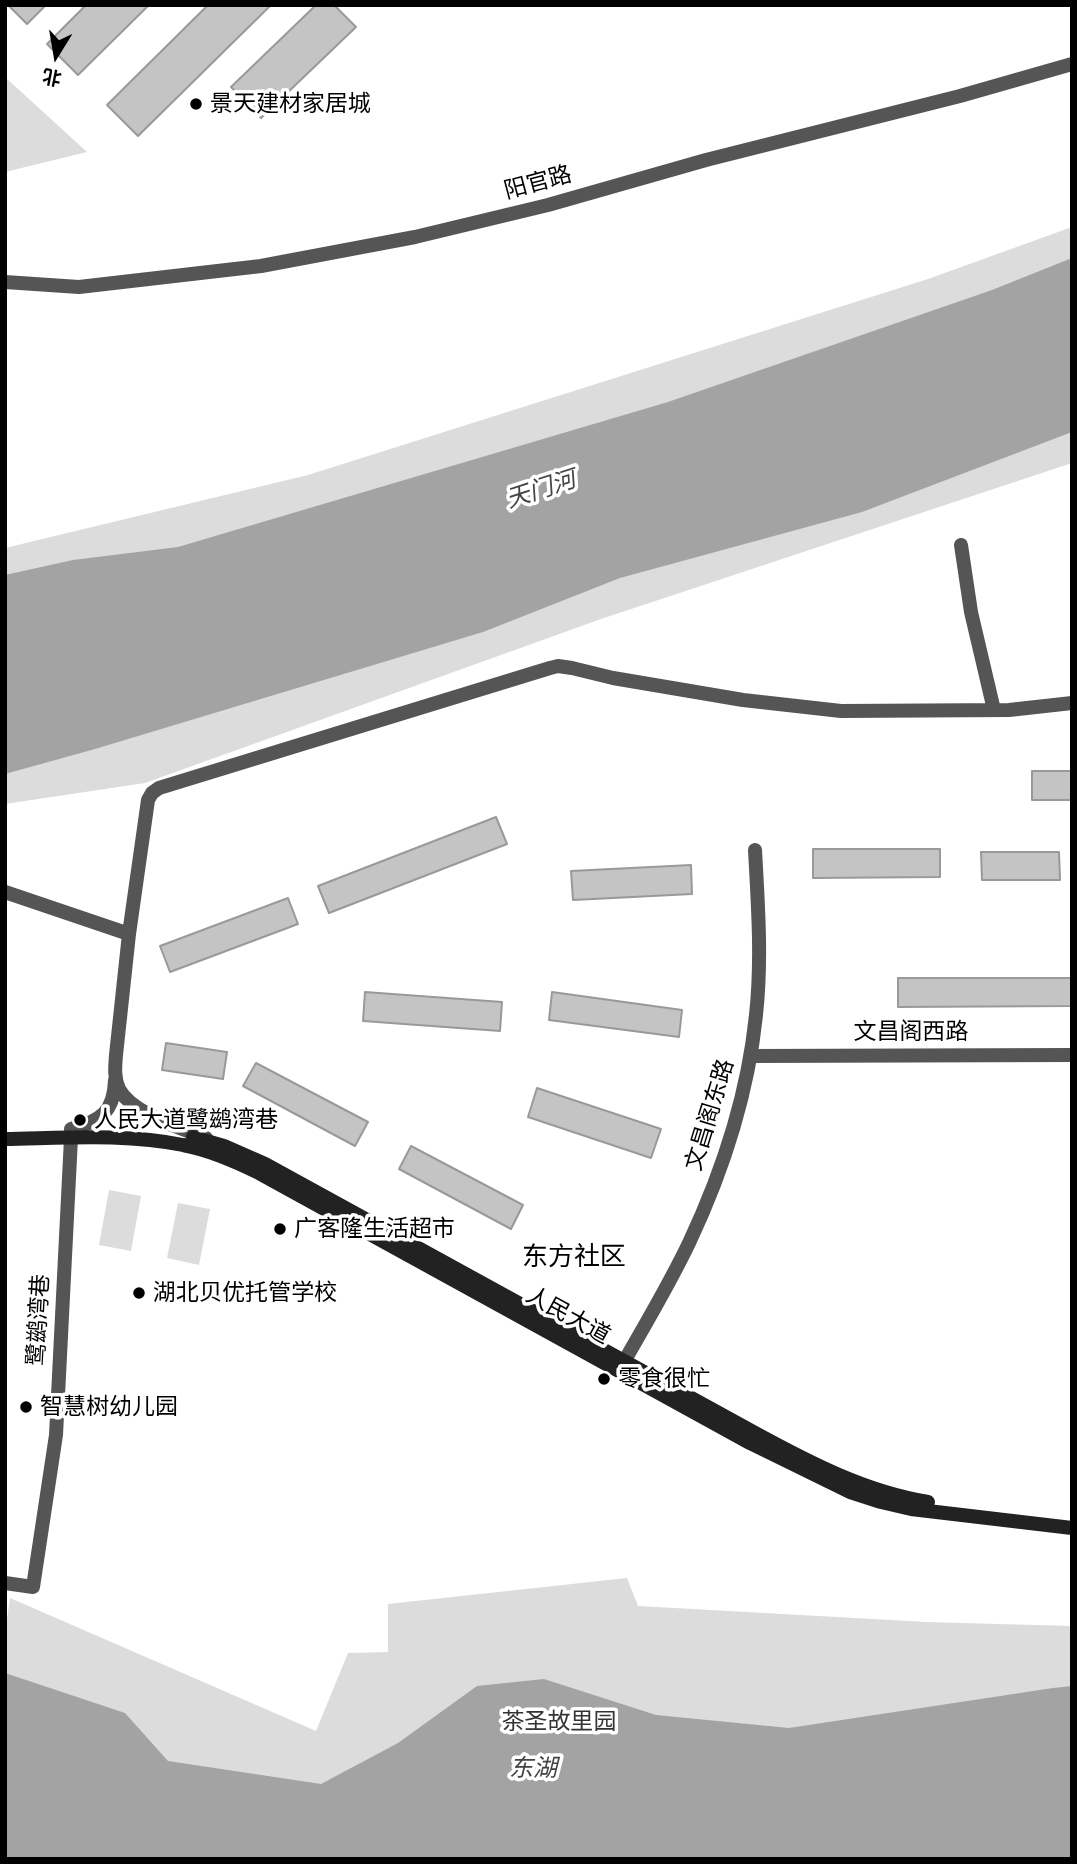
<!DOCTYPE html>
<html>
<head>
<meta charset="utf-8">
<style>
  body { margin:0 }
  #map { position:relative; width:1077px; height:1864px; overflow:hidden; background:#fff; font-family:Cabin,"Noto Sans SC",sans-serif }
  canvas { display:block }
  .frame { position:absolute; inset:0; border:7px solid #000; pointer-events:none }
  .north { position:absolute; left:21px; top:21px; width:70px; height:70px; -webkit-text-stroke:5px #fff; paint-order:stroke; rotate:191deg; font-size:19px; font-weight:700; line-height:28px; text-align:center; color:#000 }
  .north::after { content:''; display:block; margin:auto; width:24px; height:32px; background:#000; clip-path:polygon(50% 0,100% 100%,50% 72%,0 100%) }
</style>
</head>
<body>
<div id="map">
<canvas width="1077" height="1864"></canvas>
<div class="frame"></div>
<div class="north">北</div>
</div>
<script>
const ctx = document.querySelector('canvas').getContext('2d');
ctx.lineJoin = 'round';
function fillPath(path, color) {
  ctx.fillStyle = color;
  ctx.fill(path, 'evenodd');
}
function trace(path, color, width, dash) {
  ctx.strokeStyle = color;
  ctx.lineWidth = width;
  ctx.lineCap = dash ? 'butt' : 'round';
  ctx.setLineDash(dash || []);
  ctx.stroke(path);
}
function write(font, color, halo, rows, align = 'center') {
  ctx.font = font + ' Cabin,"Noto Sans SC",sans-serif';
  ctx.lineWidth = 7;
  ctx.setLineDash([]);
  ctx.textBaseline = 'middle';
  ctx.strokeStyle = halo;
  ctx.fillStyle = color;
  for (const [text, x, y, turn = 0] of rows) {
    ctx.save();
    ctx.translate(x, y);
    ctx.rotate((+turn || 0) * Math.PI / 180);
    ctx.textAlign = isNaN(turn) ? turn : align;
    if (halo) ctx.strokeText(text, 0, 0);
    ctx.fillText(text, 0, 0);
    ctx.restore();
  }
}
const green = new Path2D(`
  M 5,77 L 87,152 L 5,172 Z
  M 1072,227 L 1072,463 L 601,619 L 145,783 L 5,804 L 5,548 L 308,475 L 928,279 Z
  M 109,1190 L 141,1196 L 131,1251 L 99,1245 Z
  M 178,1203 L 210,1209 L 199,1265 L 167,1258 Z
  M 627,1578 L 638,1606 L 926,1622 L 1072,1626 L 1072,1859 L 5,1859 L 5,1633 L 10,1598 L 316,1731 L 348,1653 L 388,1652 L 388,1604 Z`);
const water = new Path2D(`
  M 1072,258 L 1072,432 L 862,512 L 620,578 L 483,632 L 95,749 L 5,774 L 5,575 L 73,560 L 178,547 L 668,402 L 992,290 Z
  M 5,1673 L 125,1713 L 168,1761 L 321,1784 L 398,1743 L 477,1686 L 544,1679 L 656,1715 L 789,1728 L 1053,1688 L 1072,1686 L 1072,1859 L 5,1859 Z`);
const building = new Path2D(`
  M 8,5 L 46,5 L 27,24 Z
  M 86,5 L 149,5 L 78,75 L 47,44 Z
  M 208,5 L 271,5 L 138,136 L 107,105 Z
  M 316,5 L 334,5 L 356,27 L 261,118 L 231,87 Z
  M 1032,771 L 1072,771 L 1072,800 L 1032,800 Z
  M 496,817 L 507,844 L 329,913 L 318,886 Z
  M 813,849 L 940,849 L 940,877 L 813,878 Z
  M 981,852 L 1059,852 L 1060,880 L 982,880 Z
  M 691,865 L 692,894 L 573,900 L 571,871 Z
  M 288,898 L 298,924 L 170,972 L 160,946 Z
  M 898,978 L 1072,978 L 1072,1006 L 898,1007 Z
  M 365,992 L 502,1002 L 500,1031 L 363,1021 Z
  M 552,992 L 682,1010 L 679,1037 L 549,1020 Z
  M 166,1043 L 227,1052 L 223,1079 L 162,1070 Z
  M 256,1063 L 368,1122 L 355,1146 L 243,1086 Z
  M 537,1088 L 661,1129 L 651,1158 L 528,1117 Z
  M 411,1146 L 523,1205 L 511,1229 L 399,1169 Z`);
const street = new Path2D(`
  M 5,282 L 79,287 L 261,266 L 415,237 L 548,205 L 706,160 L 960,96 L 1072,64
  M 961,545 L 971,612 L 994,710
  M 5,892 L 129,934 L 116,1055 C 115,1067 114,1078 119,1089 C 132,1114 182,1128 206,1138
  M 129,934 L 148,800 L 152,793 L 159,788 L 550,668 L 558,666 L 572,668 L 613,678 L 743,700 L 841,711 L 1009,710 L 1072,703
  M 751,1056 L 1072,1055
  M 71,1129 C 101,1121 114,1112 115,1080
  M 620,1369 C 643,1328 668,1287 689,1243 C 722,1173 748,1093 756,1015 C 762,960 758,905 755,850
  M 5,1583 L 33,1587 L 56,1435 L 71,1138`);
const secondary = new Path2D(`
  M 193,1137 L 224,1146 L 265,1164 L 755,1433 C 810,1463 866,1492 928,1502
  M 5,1139 C 63,1138 127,1133 183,1145 C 210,1150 235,1161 259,1173 L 750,1443 L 850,1492 L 881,1502 L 911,1509 L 1072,1528`);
const markers = [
  [196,104,7,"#000"],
  [80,1120,7,"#000"],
  [280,1229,7,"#000"],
  [139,1293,7,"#000"],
  [604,1379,7,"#000"],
  [26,1407,7,"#000"]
];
const poiNames = [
  ["景天建材家居城",210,104],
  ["人民大道鹭鹚湾巷",94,1120],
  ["广客隆生活超市",294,1229],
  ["湖北贝优托管学校",153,1293],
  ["零食很忙",618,1379],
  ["智慧树幼儿园",40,1407]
];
const streetNames = [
  ["阳官路",538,183,-15],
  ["文昌阁西路",911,1032],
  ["文昌阁东路",710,1115,-73],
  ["人民大道",568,1316,29],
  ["鹭鹚湾巷",39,1320,-87]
];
const parkNames = [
  ["茶圣故里园",559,1722]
];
const waterNames = [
  ["天门河",541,490,-18],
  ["东湖",533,1769]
];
const quarterNames = [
  ["东方社区",574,1257]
];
fillPath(green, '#dcdcdc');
fillPath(water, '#a3a3a3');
fillPath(building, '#c4c4c4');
trace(building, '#999', 2);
trace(street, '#555', 14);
trace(secondary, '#222', 14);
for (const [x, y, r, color] of markers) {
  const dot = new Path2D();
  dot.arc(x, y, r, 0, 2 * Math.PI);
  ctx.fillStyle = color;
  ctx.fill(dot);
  trace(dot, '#fff', 2.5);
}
write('23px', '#000', '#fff', poiNames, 'left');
write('23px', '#000', '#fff', streetNames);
write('23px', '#333', '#fff', parkNames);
write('italic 24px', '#444', '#fff', waterNames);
write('26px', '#000', '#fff', quarterNames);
</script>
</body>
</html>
